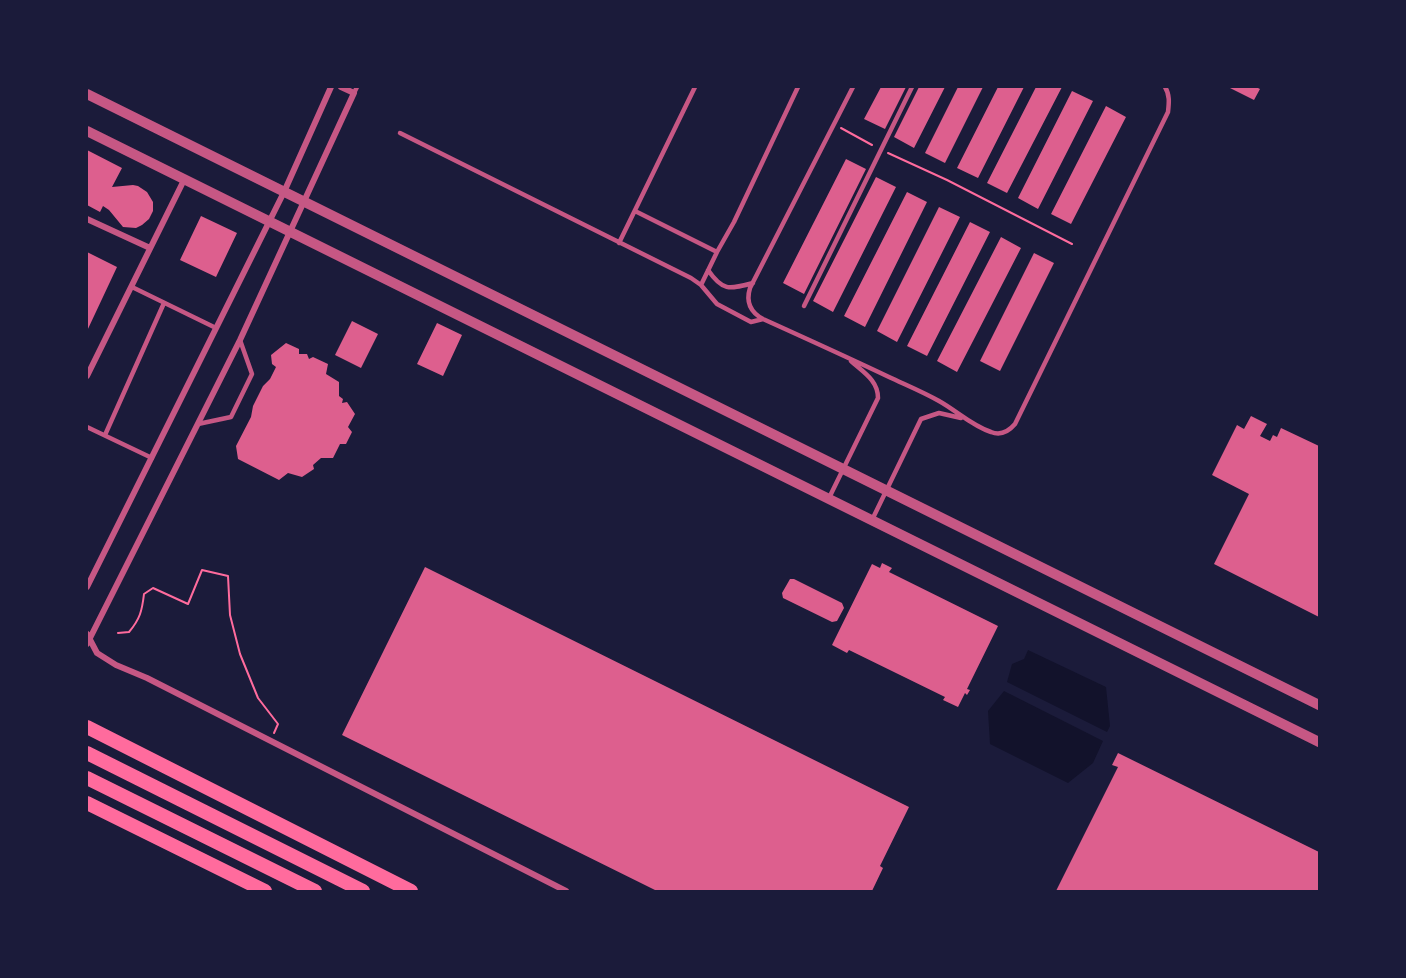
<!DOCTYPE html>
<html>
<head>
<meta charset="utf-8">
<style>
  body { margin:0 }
  #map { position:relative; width:1406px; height:978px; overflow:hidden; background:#1b1b3a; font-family:Lora,serif }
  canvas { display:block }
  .frame { position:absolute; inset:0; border:88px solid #1b1b3a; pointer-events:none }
</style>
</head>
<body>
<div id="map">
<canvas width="1406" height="978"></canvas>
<div class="frame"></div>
</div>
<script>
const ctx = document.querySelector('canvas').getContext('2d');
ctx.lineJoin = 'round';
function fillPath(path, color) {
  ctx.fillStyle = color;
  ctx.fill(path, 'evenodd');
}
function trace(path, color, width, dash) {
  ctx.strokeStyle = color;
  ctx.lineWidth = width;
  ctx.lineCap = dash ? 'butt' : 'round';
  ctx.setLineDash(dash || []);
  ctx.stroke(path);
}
const water = new Path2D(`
  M 1028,650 L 1106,687 L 1110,726 L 1107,732 L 1007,682 L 1012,664 L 1024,659 Z
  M 1004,691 L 1103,741 L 1093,763 L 1068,783 L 990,744 L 988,711 Z`);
const building = new Path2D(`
  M 881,87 L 906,87 L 885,129 L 864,119 Z
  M 919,87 L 945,87 L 914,148 L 894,137 Z
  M 958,87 L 983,87 L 945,163 L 925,153 Z
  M 998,87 L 1024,87 L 978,178 L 957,168 Z
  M 1036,87 L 1062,87 L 1007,193 L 987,183 Z
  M 1228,87 L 1256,87 L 1260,89 L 1254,100 Z
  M 1072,91 L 1093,101 L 1038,209 L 1018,198 Z
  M 1106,106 L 1126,117 L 1071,224 L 1051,214 Z
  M 87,150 L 122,168 L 112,187 L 133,185 L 138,186 L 147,192 L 153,202 L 153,211 L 149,219 L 142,225 L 136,228 L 123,227 L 109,210 L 103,206 L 100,212 L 87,205 Z
  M 846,159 L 866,169 L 804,294 L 783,283 Z
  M 876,177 L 896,187 L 833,312 L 813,301 Z
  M 907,192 L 927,202 L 865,327 L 844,316 Z
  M 939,207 L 960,217 L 897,342 L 877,331 Z
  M 201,216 L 237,233 L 216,277 L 180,260 Z
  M 970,222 L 990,232 L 927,356 L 907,346 Z
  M 1001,237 L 1021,248 L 957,372 L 937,361 Z
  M 87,252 L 117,267 L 87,331 Z
  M 1034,253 L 1054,263 L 1000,371 L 980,361 Z
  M 352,321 L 378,334 L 361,368 L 335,355 Z
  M 437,323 L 462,335 L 443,376 L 417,364 Z
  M 286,343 L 299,349 L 299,354 L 307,354 L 309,359 L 313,357 L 328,364 L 326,374 L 339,382 L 339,396 L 343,399 L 342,403 L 347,402 L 355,414 L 348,427 L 352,432 L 346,444 L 340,444 L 333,458 L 321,458 L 313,465 L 314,469 L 302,477 L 288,473 L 279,480 L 238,459 L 236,446 L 251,417 L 253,406 L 263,386 L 270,379 L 276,367 L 272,364 L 271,355 Z
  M 1251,416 L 1267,424 L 1260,436 L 1270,441 L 1273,435 L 1277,437 L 1281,428 L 1319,446 L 1319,617 L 1214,564 L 1249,494 L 1212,475 L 1237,425 L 1244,429 Z
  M 882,563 L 892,568 L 889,572 L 998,626 L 967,689 L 970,690 L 967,695 L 965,693 L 958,707 L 943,700 L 945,697 L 849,650 L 847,653 L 832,645 L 872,564 L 880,568 Z
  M 425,567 L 909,807 L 880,866 L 883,868 L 872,891 L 657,891 L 342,735 Z
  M 790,579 L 794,579 L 842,603 L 844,608 L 837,621 L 832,622 L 783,598 L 782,593 Z
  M 1118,753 L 1319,852 L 1319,891 L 1056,891 L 1118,767 L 1112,765 Z`);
const path = new Path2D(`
  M 841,128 L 872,145
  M 888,153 L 947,180 L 1072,244
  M 118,633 L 129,632 C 140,619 142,611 144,594 L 153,588 L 188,604 L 202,570 L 228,576 L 230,615 L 240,654 L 258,698 L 278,724 L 274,733`);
const service = new Path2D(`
  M 853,87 L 750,288 C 746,301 750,312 763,319 C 805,338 847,357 889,377 C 906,385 923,392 939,401 C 957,411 972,426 991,432 C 1001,436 1009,431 1015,424 L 1168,112 C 1169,103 1170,95 1165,87
  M 354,93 L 357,87
  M 400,133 L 691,278 L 701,285 L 717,304 L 751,322 L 763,319
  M 635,211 L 717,252
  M 619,243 L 695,87
  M 708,270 C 723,292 730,289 753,283
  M 701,285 L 717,252 L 734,222 L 798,87
  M 132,287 L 216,328
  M 804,306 L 912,87
  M 198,424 L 231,417 L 252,374 L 240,340
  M 87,427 L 152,458
  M 105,435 L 164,303
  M 829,498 L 878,398 C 878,380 863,372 851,361
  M 872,520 L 921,419 L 939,413 L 961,418`);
const minor = new Path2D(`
  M 87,219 L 150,248
  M 87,376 L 184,180
  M 87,587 L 284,192 L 331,87
  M 87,634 L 97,653 L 116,665 L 147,678 L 566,891
  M 87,644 L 240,340 L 354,93 L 341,87`);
const tertiary = new Path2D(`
  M 87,94 L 1319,705
  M 87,131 L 1319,742`);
const primary = new Path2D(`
  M 87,727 L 411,891
  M 87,753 L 363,891
  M 87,778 L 315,891
  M 87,803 L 265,891`);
fillPath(water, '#12122b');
fillPath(building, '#dd5f8e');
trace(path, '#ff6b9d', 2);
trace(service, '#c65784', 4.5);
trace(minor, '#c65784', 6);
trace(tertiary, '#c65784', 10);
trace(primary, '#ff6b9d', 14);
</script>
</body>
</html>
